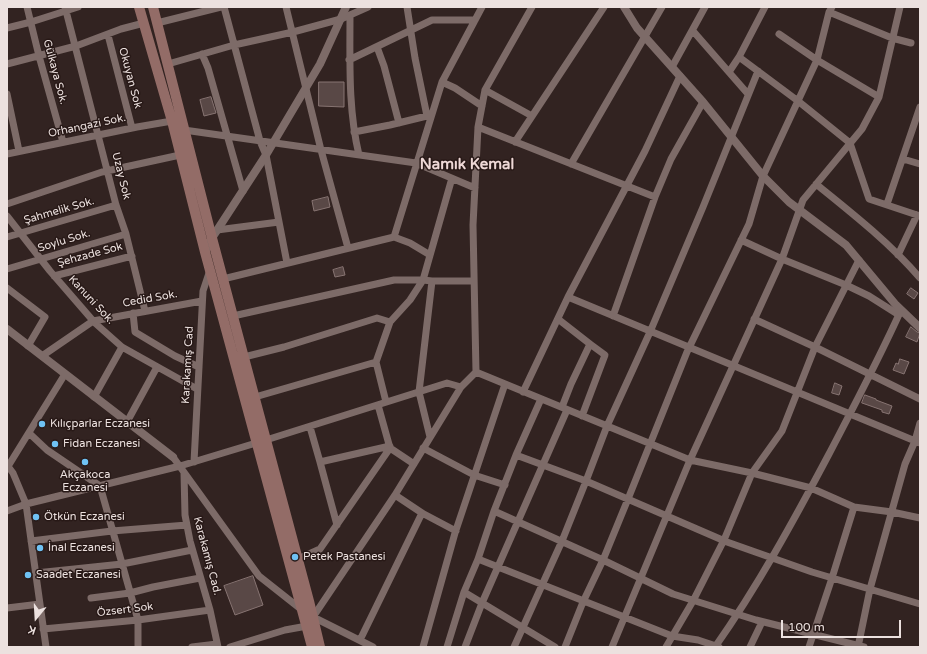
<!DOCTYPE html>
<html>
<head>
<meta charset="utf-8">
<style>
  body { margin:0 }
  #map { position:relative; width:927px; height:654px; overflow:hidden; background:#322321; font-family:"Varela Round",sans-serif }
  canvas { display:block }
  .frame { position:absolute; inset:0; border:8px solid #ece1df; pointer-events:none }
  .north { position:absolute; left:16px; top:598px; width:40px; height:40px; -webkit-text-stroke:3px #281917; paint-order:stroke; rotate:198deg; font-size:11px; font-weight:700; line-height:16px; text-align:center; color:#ece1df }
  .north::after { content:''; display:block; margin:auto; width:14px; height:18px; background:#ece1df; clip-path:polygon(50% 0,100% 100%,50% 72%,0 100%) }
  .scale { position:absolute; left:781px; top:620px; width:120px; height:18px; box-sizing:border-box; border:2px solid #ece1df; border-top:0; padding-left:5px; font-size:12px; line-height:14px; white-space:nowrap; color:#ece1df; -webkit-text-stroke:3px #281917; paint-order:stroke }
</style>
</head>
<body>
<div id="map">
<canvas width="927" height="654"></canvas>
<div class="frame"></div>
<div class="north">K</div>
<div class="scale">100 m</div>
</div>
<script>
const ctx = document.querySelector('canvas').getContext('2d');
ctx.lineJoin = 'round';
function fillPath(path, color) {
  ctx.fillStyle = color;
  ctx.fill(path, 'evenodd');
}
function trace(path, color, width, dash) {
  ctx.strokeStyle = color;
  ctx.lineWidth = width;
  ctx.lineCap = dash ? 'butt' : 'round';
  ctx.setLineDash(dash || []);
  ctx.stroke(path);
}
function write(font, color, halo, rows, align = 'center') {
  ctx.font = font + ' "Varela Round",sans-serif';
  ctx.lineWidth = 3;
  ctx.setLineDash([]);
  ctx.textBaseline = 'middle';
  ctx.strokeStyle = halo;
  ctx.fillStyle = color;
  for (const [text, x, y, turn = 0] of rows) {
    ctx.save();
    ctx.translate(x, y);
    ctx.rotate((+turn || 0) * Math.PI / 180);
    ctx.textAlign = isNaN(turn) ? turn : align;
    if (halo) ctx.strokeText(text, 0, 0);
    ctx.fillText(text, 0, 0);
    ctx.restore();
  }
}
const building = new Path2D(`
  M 319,82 L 344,82 L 344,107 L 319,106 Z
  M 211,97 L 216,113 L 204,116 L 200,100 Z
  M 328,197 L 330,207 L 314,211 L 312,201 Z
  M 343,267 L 345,275 L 335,277 L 333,270 Z
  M 911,288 L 918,293 L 914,299 L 907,294 Z
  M 911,327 L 917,332 L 920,333 L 917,342 L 906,337 Z
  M 900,359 L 909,362 L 904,374 L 893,370 L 896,363 L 898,364 Z
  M 835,383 L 842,386 L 839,395 L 832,393 Z
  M 865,395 L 876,399 L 876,400 L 892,406 L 889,414 L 882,412 L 882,410 L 862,403 Z
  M 253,576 L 263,605 L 235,615 L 224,586 Z`);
const minor = new Path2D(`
  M 27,7 L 39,56 L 63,142
  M 65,7 L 116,205 L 126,234 L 145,311
  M 224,7 L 260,141 L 266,155 L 287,263
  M 286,7 L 321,150 L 348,248
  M 407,7 L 415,58 L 427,116
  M 829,12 L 892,38 L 911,43
  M 350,15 C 350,62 348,109 359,155
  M 157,23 L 221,7
  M 7,28 L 31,22 L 78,7
  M 693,31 L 748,94
  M 779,34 L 817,60 L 879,97
  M 108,35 L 132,128
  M 377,47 L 384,66 L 399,123
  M 202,54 L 208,68 L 243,191
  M 739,57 L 798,101 L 850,143 L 869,199 L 920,216
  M 349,60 L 432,20 L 475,20
  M 7,64 L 76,46 L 121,29 L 144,23
  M 168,64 L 234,45 L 293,32 L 341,19 L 368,7
  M 672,67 L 705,7
  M 729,72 L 739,57 L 765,7
  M 442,82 L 455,88 L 482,106
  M 485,90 L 532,116
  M 7,94 L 19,151
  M 478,127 L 655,197
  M 184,130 L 416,163 L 475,188
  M 354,132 L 390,125 L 431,115
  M 515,142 L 604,7
  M 7,154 L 137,127 L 172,121
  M 903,159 L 920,164
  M 571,164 L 662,7
  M 816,184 C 852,213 890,243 920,278
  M 7,204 L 102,172 L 180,155
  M 887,204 L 920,107
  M 7,216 L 50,271 L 95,323 L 122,347 L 197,389
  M 217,230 L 279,222
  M 7,237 L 116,205
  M 394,237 L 442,82 L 482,7
  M 741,240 L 782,259 L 846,285 L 869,296 L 899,315
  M 898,255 L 917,215
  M 7,269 L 126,234
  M 54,276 L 132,256
  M 223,279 L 394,237 L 410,243 L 430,255
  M 7,288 L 45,317 L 28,346
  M 568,297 L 920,443
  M 133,313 L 135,332 L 175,356 L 199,367
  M 233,316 L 394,280 L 423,280 L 432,281 L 474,281
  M 613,316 L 655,197 L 671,159 L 703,102
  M 558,319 L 590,344 L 571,384 L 562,407
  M 754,319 L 815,347 L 920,399
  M 42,356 L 93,321 L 202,301
  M 244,357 L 284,347 L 377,318 L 390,322
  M 476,372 L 690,460 L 752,473 L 811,488 L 854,507 L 892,512 L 920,518
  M 523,392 L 568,297 L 645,151 L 680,76
  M 94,397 L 122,347
  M 255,397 L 376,362
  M 386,402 L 376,362 L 390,322 L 410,300 L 423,280 L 452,178
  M 378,405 L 390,448 L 414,464
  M 582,416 L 605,355 L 590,344
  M 127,422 L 157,367
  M 310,427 L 320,462
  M 29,433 L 47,450 L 100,486 L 138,620 L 138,647
  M 430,437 L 419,392 L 432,281
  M 423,448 L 474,475 L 505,485
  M 516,455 L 586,481 L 727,542 L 812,572 L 920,604
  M 173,457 L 259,576 L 302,610
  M 194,462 L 203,291 L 210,270
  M 7,465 L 13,473 L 26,504 L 46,647
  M 7,468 L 65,374
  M 184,473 L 185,515 L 190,541 L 210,610 L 218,647
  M 395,495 L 422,513 L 456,531
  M 7,511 L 26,504 L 180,466 L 266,440 L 447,383 L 461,387
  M 494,511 L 603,560 L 673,594 L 756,620 L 864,647
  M 337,525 L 320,462 L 390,446
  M 31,541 L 112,531 L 187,525
  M 298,559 L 320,549 L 390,448
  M 478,559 L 672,636 L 698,640 L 719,647
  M 36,573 L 122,564 L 192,550
  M 464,592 L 555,647
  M 91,598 L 130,593 L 153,587 L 200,578
  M 7,608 L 40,604
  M 311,616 L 373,647
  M 313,617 L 395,495 L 461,387 L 476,372 L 473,225 L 478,127 L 485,90 L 532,7
  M 43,629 L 138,620 L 210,610
  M 360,640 L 422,513
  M 192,647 L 217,644
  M 230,647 L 285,630 L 307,626
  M 423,647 L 455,533 L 505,384
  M 447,647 L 464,592 L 478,559 L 494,511 L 516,455 L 541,399
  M 465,647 L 482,603 L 567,410
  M 514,647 L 562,541 L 586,481 L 607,426 L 650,332 L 703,207 L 758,71
  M 565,647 L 583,602 L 603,560 L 628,499 L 687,352 L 749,224 L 763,176 L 817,60 L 829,12 L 832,7
  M 612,647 L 690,460 L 782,259 L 803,200 L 862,129 L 879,97 L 900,7
  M 666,647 L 693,601 L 724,540 L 752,473 L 782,431 L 815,347 L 859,260
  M 715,647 C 758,586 794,520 829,454 C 854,406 879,359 901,310
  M 750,647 L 762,622
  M 809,647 L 832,578 L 854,507
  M 858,647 L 870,589 L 905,464 L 915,441 L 920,423`);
const tertiary = new Path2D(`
  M 624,7 L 637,28 L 703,102 L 763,176 L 789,202 L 846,245 L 896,305 L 920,328
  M 205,252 L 212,238 L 266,155 L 320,64 L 346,7
  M 7,329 L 173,457`);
const secondary = new Path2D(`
  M 139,7 L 172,121 L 205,252 L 312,647
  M 153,7 L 212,238 L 309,601 L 320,647`);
const markers = [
  [42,424,4,"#6fc2f4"],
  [55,444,4,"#6fc2f4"],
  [85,462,4,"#6fc2f4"],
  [36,517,4,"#6fc2f4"],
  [40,548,4,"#6fc2f4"],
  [295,557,4,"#6fc2f4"],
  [28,575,4,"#6fc2f4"]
];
const streetNames = [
  ["Gülkaya Sok.",55,72,75],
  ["Okuyan Sok",130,78,75],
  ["Orhangazi Sok.",87,126,-12],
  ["Uzay Sok",121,176,76],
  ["Şahmelik Sok.",59,211,-16],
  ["Soylu Sok.",64,241,-17],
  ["Şehzade Sok",90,255,-15],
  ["Cedid Sok.",150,299,-10],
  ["Kanuni Sok.",91,300,47],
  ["Karakamış Cad",188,365,-87],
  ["Karakamış Cad.",207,556,75],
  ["Özsert Sok",125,610,-7]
];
const poiNames = [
  ["Kılıçparlar Eczanesi",50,424],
  ["Fidan Eczanesi",63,444],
  ["Akçakoca",85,475,"center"],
  ["Eczanesi",85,488,"center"],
  ["Ötkün Eczanesi",44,517],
  ["İnal Eczanesi",48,548],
  ["Petek Pastanesi",303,557],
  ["Saadet Eczanesi",36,575]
];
const districtNames = [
  ["Namık Kemal",467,165]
];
fillPath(building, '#594846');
trace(building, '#877472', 1);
trace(minor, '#7d6b68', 7);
trace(tertiary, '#7d6b68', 8);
trace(secondary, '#936c67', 10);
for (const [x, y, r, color] of markers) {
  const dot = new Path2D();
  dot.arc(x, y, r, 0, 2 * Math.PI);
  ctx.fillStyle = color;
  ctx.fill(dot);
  trace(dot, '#281917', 1.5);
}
write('11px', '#ece1df', '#281917', streetNames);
write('11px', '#ece1df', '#281917', poiNames, 'left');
write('bold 15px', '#eed8d6', '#281917', districtNames);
</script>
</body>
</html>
